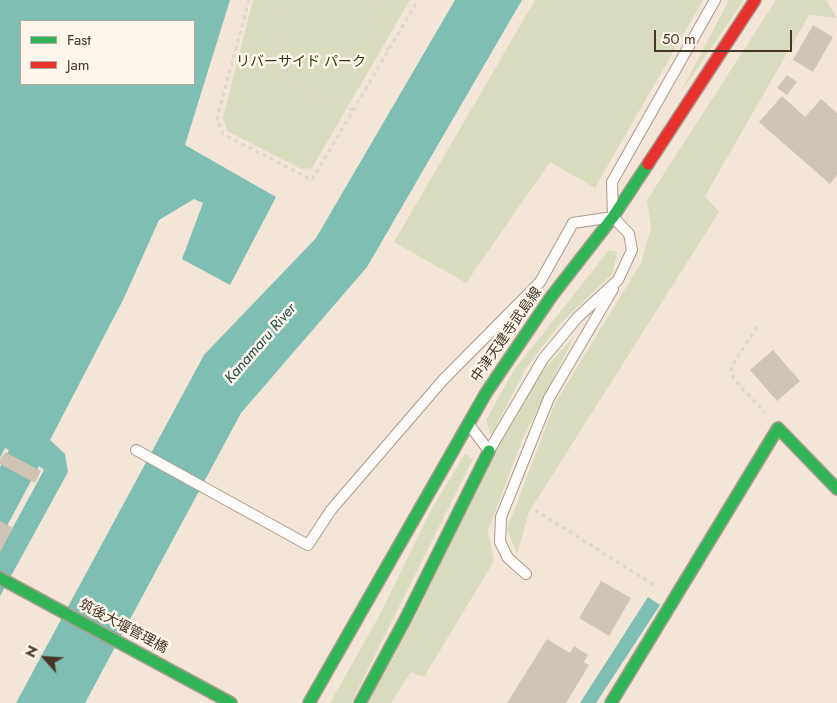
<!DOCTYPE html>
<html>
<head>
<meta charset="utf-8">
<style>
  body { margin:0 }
  #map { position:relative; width:837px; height:703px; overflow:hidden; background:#f3e5d8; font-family:Jost,sans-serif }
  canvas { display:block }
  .legend { position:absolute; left:20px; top:20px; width:175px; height:65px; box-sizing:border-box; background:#fef5ed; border:1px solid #b5a99d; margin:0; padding:6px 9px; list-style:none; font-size:15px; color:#473626 }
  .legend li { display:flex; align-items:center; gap:10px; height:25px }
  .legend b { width:25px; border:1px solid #b5a99d }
  .north { position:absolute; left:20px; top:633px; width:50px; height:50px; -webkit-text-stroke:4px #fef5ed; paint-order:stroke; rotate:296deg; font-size:14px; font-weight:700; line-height:20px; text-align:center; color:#473626 }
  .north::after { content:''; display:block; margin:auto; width:18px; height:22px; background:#473626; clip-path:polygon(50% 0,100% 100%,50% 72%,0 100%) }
  .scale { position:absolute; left:654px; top:30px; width:138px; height:22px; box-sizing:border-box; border:2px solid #473626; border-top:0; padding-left:6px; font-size:15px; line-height:18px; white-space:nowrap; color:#473626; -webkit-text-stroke:4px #fef5ed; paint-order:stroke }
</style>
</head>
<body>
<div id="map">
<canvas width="837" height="703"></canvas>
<ul class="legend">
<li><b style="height:6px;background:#30b455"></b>Fast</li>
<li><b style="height:6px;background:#e5322d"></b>Jam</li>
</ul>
<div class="north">N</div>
<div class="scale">50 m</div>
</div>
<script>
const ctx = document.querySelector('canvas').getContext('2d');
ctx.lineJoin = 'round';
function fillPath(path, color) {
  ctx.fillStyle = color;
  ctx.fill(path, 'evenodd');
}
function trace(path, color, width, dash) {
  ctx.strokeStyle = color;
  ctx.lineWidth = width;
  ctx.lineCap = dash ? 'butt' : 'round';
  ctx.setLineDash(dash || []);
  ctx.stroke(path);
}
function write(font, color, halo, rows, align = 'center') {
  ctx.font = font + ' Jost,"Noto Sans JP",sans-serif';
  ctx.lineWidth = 5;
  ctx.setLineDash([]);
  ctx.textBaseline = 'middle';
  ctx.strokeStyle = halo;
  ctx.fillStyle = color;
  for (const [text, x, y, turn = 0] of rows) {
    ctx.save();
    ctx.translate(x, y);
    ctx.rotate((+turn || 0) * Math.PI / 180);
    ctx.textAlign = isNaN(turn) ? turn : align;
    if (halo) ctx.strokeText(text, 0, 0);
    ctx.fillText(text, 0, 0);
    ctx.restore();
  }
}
const green = new Path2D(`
  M 253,0 L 410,0 L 312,168 L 301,169 L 227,131 L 223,117 Z
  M 535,0 L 703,0 L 595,188 L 550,162 L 466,283 L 394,242 Z
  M 729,0 L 744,0 L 681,92 Z
  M 776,0 L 826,0 L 837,18 L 809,15 L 705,196 L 719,212 L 529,512 L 517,554 L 507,529 L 555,403 L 641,263 L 651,228 L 647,200 Z
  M 609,250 L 617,252 L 613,273 L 558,326 L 525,370 L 491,436 L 486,420 L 514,370 Z
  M 575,335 L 522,440 L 488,531 L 494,561 L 424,677 L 411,672 L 391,703 L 368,703 L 414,619 L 502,439 L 541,373 Z
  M 465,454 L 473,459 L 351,703 L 330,703 L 378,618 L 431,510 Z`);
const water = new Path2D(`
  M 0,0 L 230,0 L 185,145 L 276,197 L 230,285 L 182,259 L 203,203 L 194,199 L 159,220 L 124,298 L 50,440 L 65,454 L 68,472 L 0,596 L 0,551 L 44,470 L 39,466 L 0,539 L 0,467 L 9,450 L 5,448 L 0,458 ZM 21,21 L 194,21 L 194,84 L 21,84 Z
  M 455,0 L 522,0 L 367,267 L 241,413 L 85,703 L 16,703 L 204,355 L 316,238 Z
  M 648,597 L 660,605 L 596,703 L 580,703 Z`);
const building = new Path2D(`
  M 813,25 L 833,37 L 813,72 L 793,60 Z
  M 787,75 L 797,82 L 787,95 L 777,88 Z
  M 782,96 L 805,117 L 821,99 L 837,113 L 837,175 L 830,184 L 759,122 Z
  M 773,350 L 800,381 L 777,401 L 750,370 Z
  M 5,452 L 41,471 L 35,483 L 0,464 L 0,460 Z
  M 0,521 L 13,528 L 0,552 Z
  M 601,581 L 631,598 L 609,636 L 579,618 Z
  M 547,639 L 570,653 L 574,646 L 588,655 L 584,662 L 589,665 L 566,703 L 507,703 Z`);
const path = new Path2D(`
  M 249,0 L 217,119 L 223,134 L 312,180 L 418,0
  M 278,0 L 280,11 L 275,54 L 286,79 L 307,95 L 353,110
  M 374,0 L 369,16 L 372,36 L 388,50
  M 757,327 L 731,367 L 733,378 L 765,413
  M 535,510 L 657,587`);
const lane = new Path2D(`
  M 470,426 L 489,451 L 543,359 L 577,318 L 618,280 L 632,250 L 629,234 L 613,217 L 612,182 L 715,0
  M 136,450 L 308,545 L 331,510 L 443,380 L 540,282 L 573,223 L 606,218
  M 526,574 L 508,558 L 500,542 L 501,517 L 549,398 L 613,289`);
const fast = new Path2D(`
  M 0,578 L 231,703
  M 309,703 L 486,393 L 551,297 L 613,217 L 648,164
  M 360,703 L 406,618 L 489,451
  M 611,703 L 778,428 L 837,489`);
const jam = new Path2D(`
  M 648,164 L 755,0`);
const parkNames = [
  ["リバーサイド パーク",301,63]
];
const streetNames = [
  ["中津天建寺武島線",507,335,-55],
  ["筑後大堰管理橋",123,627,28]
];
const waterNames = [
  ["Kanamaru River",261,344,-49]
];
fillPath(green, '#d9dbbe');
fillPath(water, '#7fbeb2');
fillPath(building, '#cfc4b5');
trace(lane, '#a99c8f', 12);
trace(fast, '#a99c8f', 14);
trace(jam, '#a99c8f', 14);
trace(path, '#dbd7d2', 3, [4, 4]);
trace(lane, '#fdfbf9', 10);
trace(fast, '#30b455', 11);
trace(jam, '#e5322d', 11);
write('14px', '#2f3c09', '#fef5ed', parkNames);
write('14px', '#473626', '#fef5ed', streetNames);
write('italic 15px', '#234e48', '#fef5ed', waterNames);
</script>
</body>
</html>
